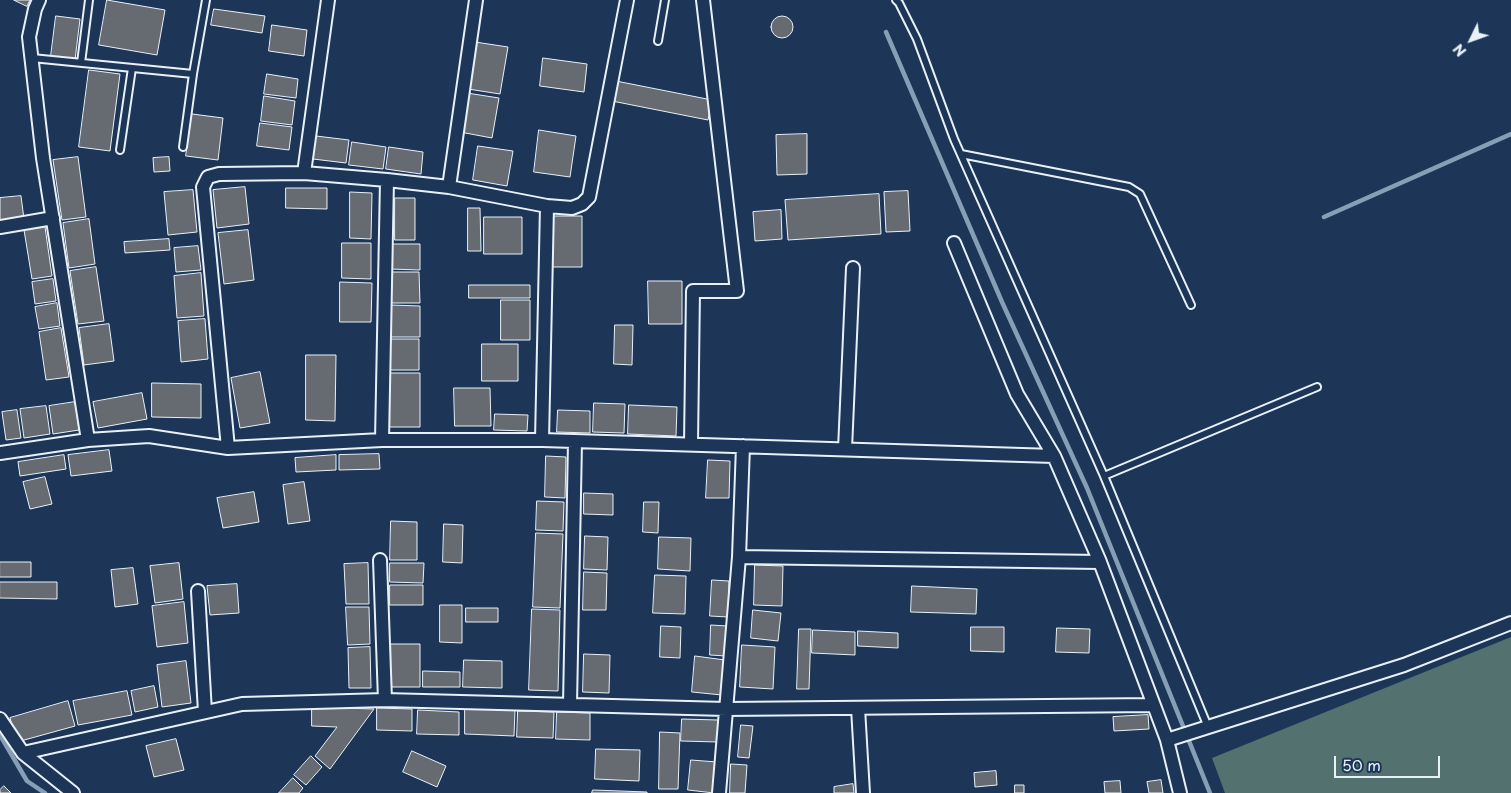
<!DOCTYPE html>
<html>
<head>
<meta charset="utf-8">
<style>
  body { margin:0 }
  #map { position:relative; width:1511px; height:793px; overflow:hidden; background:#1d3557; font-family:"Playpen Sans",sans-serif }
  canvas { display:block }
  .north { position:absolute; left:1446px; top:15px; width:50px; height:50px; -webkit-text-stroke:4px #1d3557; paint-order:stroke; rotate:228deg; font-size:14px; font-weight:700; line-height:20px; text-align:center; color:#e8f1f8 }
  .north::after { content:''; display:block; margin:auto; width:18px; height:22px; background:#e8f1f8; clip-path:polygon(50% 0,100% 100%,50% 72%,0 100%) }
  .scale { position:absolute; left:1334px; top:756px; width:106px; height:22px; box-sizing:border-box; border:2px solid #e8f1f8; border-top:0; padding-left:6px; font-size:15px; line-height:18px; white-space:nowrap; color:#e8f1f8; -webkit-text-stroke:4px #1d3557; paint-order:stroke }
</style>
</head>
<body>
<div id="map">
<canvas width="1511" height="793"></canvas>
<div class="north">N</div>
<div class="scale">50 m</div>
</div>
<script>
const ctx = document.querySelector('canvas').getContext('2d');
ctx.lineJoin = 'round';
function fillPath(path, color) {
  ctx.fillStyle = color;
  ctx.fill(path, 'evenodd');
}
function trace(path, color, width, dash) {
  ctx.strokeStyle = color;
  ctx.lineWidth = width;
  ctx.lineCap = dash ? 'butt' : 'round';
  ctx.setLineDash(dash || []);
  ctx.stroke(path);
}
const green = new Path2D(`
  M 1511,637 L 1511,793 L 1225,793 L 1212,758 Z`);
const stream = new Path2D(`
  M 886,32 L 1002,302 L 1087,488 L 1210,793
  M 1324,217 L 1511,134
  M 0,735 L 27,781 L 45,793`);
const building = new Path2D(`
  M 14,0 L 30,0 L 27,6 Z
  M 107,0 L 165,10 L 157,55 L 99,45 Z
  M 214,9 L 265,16 L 262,33 L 211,25 Z
  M 56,16 L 80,19 L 75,60 L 51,56 Z
  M771 27a11 11 0 1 1 22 0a11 11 0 1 1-22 0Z
  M 272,25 L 307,30 L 304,56 L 269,51 Z
  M 475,42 L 508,47 L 500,94 L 468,89 Z
  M 543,58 L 587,64 L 584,92 L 540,86 Z
  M 89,70 L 120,74 L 110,151 L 79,147 Z
  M 267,74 L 298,79 L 296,98 L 264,94 Z
  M 616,81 L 712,100 L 708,120 L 612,101 Z
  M 467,93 L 499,98 L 492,138 L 460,132 Z
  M 264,96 L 295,101 L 292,125 L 261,121 Z
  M 192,114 L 223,118 L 218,160 L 186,156 Z
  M 260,123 L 292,127 L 289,150 L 257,146 Z
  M 539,130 L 576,136 L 570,177 L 534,172 Z
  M 807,134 L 807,174 L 777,175 L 776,135 Z
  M 316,136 L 349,140 L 346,163 L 313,159 Z
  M 352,142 L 386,147 L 383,169 L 349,165 Z
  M 478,146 L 513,151 L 507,186 L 473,180 Z
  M 389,147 L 423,152 L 421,174 L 386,169 Z
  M 78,157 L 86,217 L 62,220 L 53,160 Z
  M 169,157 L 170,171 L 154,172 L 153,158 Z
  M 245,187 L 249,224 L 217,228 L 213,190 Z
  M 286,188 L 327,188 L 327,209 L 286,208 Z
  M 193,190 L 197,232 L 168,235 L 164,192 Z
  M 908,191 L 910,231 L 886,232 L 884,192 Z
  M 350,192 L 372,193 L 371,239 L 350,238 Z
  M 879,194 L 881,234 L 788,240 L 785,200 Z
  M 21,196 L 24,219 L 0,222 L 0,198 Z
  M 395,198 L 415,198 L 415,240 L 395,240 Z
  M 468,208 L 480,208 L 481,251 L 468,251 Z
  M 781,210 L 782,239 L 755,241 L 753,212 Z
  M 553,216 L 582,216 L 582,267 L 552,267 Z
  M 484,217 L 522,217 L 522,254 L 484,254 Z
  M 89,219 L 95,264 L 69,268 L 63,223 Z
  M 45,227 L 52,276 L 32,279 L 24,230 Z
  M 248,230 L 254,280 L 224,284 L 218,233 Z
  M 169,239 L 170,250 L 125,253 L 124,242 Z
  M 342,243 L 371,243 L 371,279 L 342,278 Z
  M 390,244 L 420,244 L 420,270 L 390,269 Z
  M 198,246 L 201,270 L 176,272 L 174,248 Z
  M 96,267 L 104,321 L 78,324 L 70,271 Z
  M 390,272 L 419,272 L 420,303 L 390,303 Z
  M 201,273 L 204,316 L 177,318 L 174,276 Z
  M 53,279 L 56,301 L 35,304 L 32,282 Z
  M 648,281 L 682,281 L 682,324 L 649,324 Z
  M 340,282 L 372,283 L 371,322 L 340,322 Z
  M 469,285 L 530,285 L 530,298 L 469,298 Z
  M 501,300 L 530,300 L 530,340 L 501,340 Z
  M 57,303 L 60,326 L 39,329 L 35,307 Z
  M 390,305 L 420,306 L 420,337 L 390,337 Z
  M 205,319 L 208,359 L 181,362 L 178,321 Z
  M 109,324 L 114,361 L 84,365 L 79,328 Z
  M 615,325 L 633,325 L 632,365 L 614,364 Z
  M 61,328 L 69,377 L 46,380 L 39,332 Z
  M 390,339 L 419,339 L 419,370 L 390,370 Z
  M 482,344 L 518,344 L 518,381 L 482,381 Z
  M 306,355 L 336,355 L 335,421 L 306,420 Z
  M 260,372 L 270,423 L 240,428 L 231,378 Z
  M 390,373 L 420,373 L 420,427 L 390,427 Z
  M 152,383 L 201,384 L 201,418 L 152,417 Z
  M 454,388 L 490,388 L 491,426 L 455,426 Z
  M 142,393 L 147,419 L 98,428 L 93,402 Z
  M 75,402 L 79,430 L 53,434 L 49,406 Z
  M 594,403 L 625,404 L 624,433 L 593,432 Z
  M 629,405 L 677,407 L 676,436 L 628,434 Z
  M 46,406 L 50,434 L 24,438 L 20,409 Z
  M 17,410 L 21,438 L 6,440 L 2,412 Z
  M 558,410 L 590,411 L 590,433 L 557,432 Z
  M 495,414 L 528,415 L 527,431 L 494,430 Z
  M 109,450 L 112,471 L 71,476 L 68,455 Z
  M 379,454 L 380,469 L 339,470 L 339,455 Z
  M 64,455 L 66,469 L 20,476 L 18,462 Z
  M 336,455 L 336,470 L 296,472 L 295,458 Z
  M 546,456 L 566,457 L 565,498 L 545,497 Z
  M 708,460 L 730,461 L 729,498 L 706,498 Z
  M 45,477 L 52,504 L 30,509 L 23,482 Z
  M 304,482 L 310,521 L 288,524 L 283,485 Z
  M 254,492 L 259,522 L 223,528 L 217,498 Z
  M 584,493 L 613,494 L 613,515 L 584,514 Z
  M 537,501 L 564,502 L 563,531 L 536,530 Z
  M 644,502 L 659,502 L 658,533 L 643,532 Z
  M 391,521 L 417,522 L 417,560 L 390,560 Z
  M 444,524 L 463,525 L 462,563 L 443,562 Z
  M 536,533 L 563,534 L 560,608 L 533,607 Z
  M 585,536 L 608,537 L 607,570 L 584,569 Z
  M 659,537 L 691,538 L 690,571 L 658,569 Z
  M 0,562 L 31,562 L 31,577 L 0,577 Z
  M 179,563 L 183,599 L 155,603 L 150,566 Z
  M 368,563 L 369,604 L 346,604 L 344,564 Z
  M 390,563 L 424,563 L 423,583 L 390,582 Z
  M 755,565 L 783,566 L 782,606 L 754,605 Z
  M 133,568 L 138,604 L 115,607 L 111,570 Z
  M 584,572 L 607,573 L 606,610 L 583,610 Z
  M 655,575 L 686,576 L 685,614 L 653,613 Z
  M 712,580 L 729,581 L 728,617 L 710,616 Z
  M 0,582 L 57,582 L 57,599 L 0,598 Z
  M 237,584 L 239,613 L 210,615 L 207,586 Z
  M 390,585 L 423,585 L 423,605 L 390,605 Z
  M 912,586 L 977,589 L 976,614 L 911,612 Z
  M 184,602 L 188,643 L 157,647 L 152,606 Z
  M 440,605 L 462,605 L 462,643 L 440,642 Z
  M 346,607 L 369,607 L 370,644 L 348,645 Z
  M 466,608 L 498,608 L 498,622 L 466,622 Z
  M 532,609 L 560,610 L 558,691 L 529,690 Z
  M 753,610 L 781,613 L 778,641 L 751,638 Z
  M 711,625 L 727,626 L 726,656 L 710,655 Z
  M 661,626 L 681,627 L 680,658 L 660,657 Z
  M 971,627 L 1004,627 L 1004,652 L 971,651 Z
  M 1057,628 L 1090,629 L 1089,653 L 1056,652 Z
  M 799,629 L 811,629 L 809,689 L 797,689 Z
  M 813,630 L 855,632 L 855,655 L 812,653 Z
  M 858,631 L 898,633 L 898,648 L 858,646 Z
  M 391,644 L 420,644 L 420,687 L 391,687 Z
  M 742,645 L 775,647 L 773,689 L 740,687 Z
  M 370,647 L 371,688 L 349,688 L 348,648 Z
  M 584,654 L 610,655 L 609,693 L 583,692 Z
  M 695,656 L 725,660 L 722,695 L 692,692 Z
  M 464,660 L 502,661 L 502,688 L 463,687 Z
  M 186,661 L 191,703 L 162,707 L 157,665 Z
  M 423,671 L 460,672 L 460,687 L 423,687 Z
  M 154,686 L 158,707 L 135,712 L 131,691 Z
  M 127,691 L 132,715 L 78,725 L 73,701 Z
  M 68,701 L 75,726 L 17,742 L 10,718 Z
  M 312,707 L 374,709 L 330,769 L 315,756 L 337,727 L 312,726 Z
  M 377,708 L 412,709 L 412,731 L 377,730 Z
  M 465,709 L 515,710 L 514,736 L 465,734 Z
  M 418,710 L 459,712 L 459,735 L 417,734 Z
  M 518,711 L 554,712 L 553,738 L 517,737 Z
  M 557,712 L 590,713 L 590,740 L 556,739 Z
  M 1148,715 L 1149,729 L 1114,731 L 1113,717 Z
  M 682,719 L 718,720 L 718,742 L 681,741 Z
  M 741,725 L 753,726 L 749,758 L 738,757 Z
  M 660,732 L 680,733 L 678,789 L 659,789 Z
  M 176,739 L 184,770 L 154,777 L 146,746 Z
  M 596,749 L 640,750 L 639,781 L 595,779 Z
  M 412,751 L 446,766 L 437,787 L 403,772 Z
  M 311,756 L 322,767 L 306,785 L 294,775 Z
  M 691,760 L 717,762 L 714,793 L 688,790 Z
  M 731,764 L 747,765 L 745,793 L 730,793 Z
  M 996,771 L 997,785 L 975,787 L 974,773 Z
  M 293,778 L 303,788 L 299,793 L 279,793 Z
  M 1161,780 L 1163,793 L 1149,793 L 1147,782 Z
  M 1120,781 L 1121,793 L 1105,793 L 1104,782 Z
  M 853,784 L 854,793 L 834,793 L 834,787 Z
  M 1015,785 L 1024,785 L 1024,793 L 1015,793 Z
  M 4,786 L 11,793 L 0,793 L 0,790 Z
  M 593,790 L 647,792 L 647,793 L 592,793 Z`);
const service = new Path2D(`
  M 896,0 L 899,3 L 917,39 L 954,139 L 1104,476 L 1208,727
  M 658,41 L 665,0
  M 32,58 L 193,74
  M 81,63 L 89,0
  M 183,147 L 193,74 L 206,0
  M 120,150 L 132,68
  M 961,154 L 1129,187 L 1140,194 L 1191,305
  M 1104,476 L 1317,387`);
const minor = new Path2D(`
  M 39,0 L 35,9 L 29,37 L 43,158 L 88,440
  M 304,173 L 328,0
  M 449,187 L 476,0
  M 0,227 L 53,218
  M 954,243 L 1017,394 L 1054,456 L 1100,562 L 1167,740 L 1180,793
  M 382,440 L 387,180
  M 542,440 L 547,206
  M 691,444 L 693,291 L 737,291 L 703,0
  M 228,448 L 203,187 L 208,177 L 219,174 L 304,173 L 387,180 L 449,187 L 547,206 L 572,208 L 582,204 L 589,197 L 627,0
  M 845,449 L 853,268
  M 0,453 L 88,440 L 149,436 L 228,448 L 382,440 L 542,440 L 1054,456
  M 739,557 L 1100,562
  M 380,560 L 385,700
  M 198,591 L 205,712
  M 570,704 L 575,442
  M 858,708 L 863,793
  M 0,719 L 23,753 L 73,793
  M 1167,740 L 1404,665 L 1511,623
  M 23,753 L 242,704 L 385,700 L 726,709 L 1153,705
  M 719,793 L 739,557 L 743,446`);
fillPath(green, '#53716f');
trace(stream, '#869eb6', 4.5);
fillPath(building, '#666a71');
trace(building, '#e8f1f8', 1);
trace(service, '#e8f1f8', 10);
trace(minor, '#e8f1f8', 16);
trace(service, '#1d3557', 6);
trace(minor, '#1d3557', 12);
</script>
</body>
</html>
